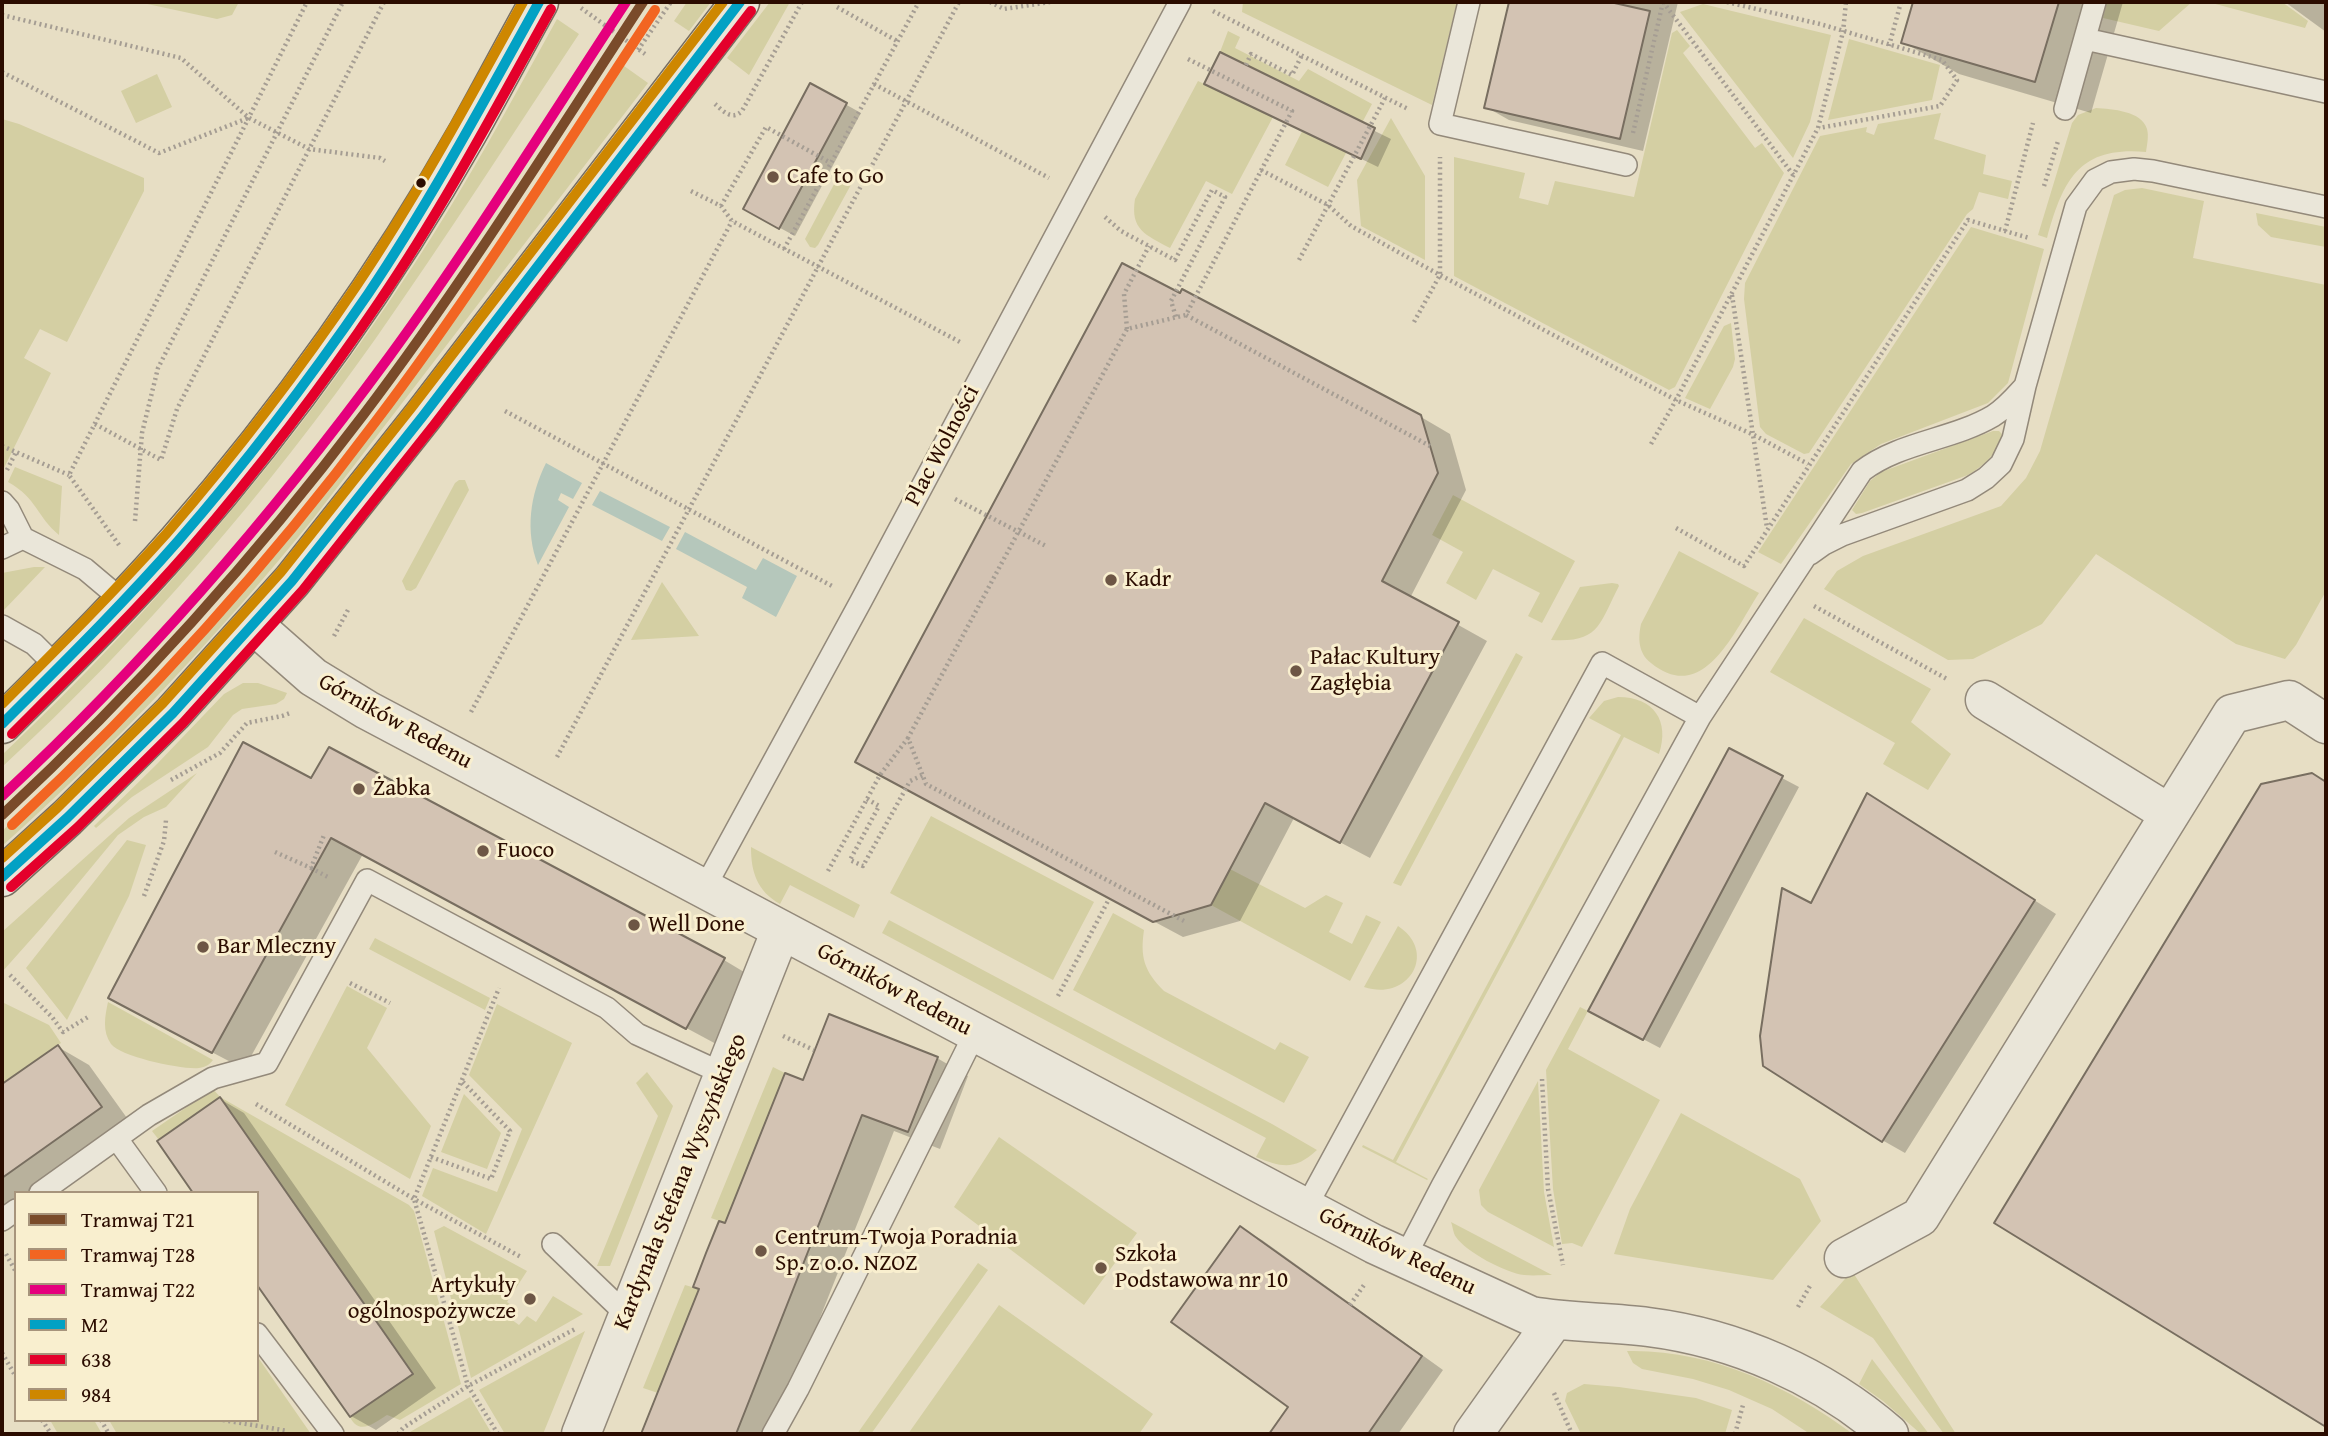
<!DOCTYPE html>
<html>
<head>
<meta charset="utf-8">
<style>
  body { margin:0 }
  #map { position:relative; width:2328px; height:1436px; overflow:hidden; background:#e7dec4; font-family:"Gentium Book Plus",serif }
  canvas { display:block }
  .frame { position:absolute; inset:0; border:4px solid #2b0c00; pointer-events:none }
  .legend { position:absolute; left:14px; top:1191px; width:245px; height:231px; box-sizing:border-box; background:#f9efcf; border:2px solid #a7947c; margin:0; padding:9px 12px; list-style:none; font-size:21px; color:#2b0c00 }
  .legend li { display:flex; align-items:center; gap:14px; height:35px }
  .legend b { width:35px; border:2px solid #a7947c }
</style>
</head>
<body>
<div id="map">
<canvas width="2328" height="1436"></canvas>
<div class="frame"></div>
<ul class="legend">
<li><b style="height:9px;background:#7a4b2a"></b>Tramwaj T21</li>
<li><b style="height:9px;background:#f26522"></b>Tramwaj T28</li>
<li><b style="height:9px;background:#e5007d"></b>Tramwaj T22</li>
<li><b style="height:9px;background:#02a1c4"></b>M2</li>
<li><b style="height:9px;background:#e4002b"></b>638</li>
<li><b style="height:9px;background:#ce8700"></b>984</li>
</ul>
</div>
<script>
const ctx = document.querySelector('canvas').getContext('2d');
ctx.lineJoin = 'round';
function fillPath(path, color) {
  ctx.fillStyle = color;
  ctx.fill(path, 'evenodd');
}
function trace(path, color, width, dash) {
  ctx.strokeStyle = color;
  ctx.lineWidth = width;
  ctx.lineCap = dash ? 'butt' : 'round';
  ctx.setLineDash(dash || []);
  ctx.stroke(path);
}
function write(font, color, halo, rows, align = 'center') {
  ctx.font = font + ' "Gentium Book Plus",serif';
  ctx.lineWidth = 6;
  ctx.setLineDash([]);
  ctx.textBaseline = 'middle';
  ctx.strokeStyle = halo;
  ctx.fillStyle = color;
  for (const [text, x, y, turn = 0] of rows) {
    ctx.save();
    ctx.translate(x, y);
    ctx.rotate((+turn || 0) * Math.PI / 180);
    ctx.textAlign = isNaN(turn) ? turn : align;
    if (halo) ctx.strokeText(text, 0, 0);
    ctx.fillText(text, 0, 0);
    ctx.restore();
  }
}
const green = new Path2D(`
  M 138,2 L 239,2 L 232,15 L 217,19 Z
  M 687,2 L 711,2 L 689,31 L 674,21 Z
  M 770,2 L 790,2 L 749,75 L 727,58 Z
  M 1243,2 L 1457,2 L 1432,105 L 1242,12 Z
  M 2107,2 L 2192,2 L 2159,31 L 2103,18 Z
  M 2208,2 L 2282,2 L 2308,21 L 2305,28 Z
  M 1703,4 L 1831,35 L 1810,122 L 1793,158 L 1680,12 Z
  M 557,19 L 579,34 C 512,135 446,238 376,338 C 267,492 141,639 2,767 L 2,755 C 157,608 295,445 413,266 C 466,186 511,102 557,19 Z
  M 1677,30 L 1690,46 L 1683,53 L 1755,148 L 1762,143 L 1784,173 L 1675,387 L 1669,390 L 1454,276 L 1454,157 L 1525,173 L 1519,198 L 1548,205 L 1555,181 L 1634,197 L 1672,33 Z
  M 1228,31 L 1240,37 L 1235,48 L 1299,81 L 1308,69 L 1372,104 L 1328,187 L 1285,165 L 1318,100 L 1220,52 Z
  M 1849,39 L 1940,65 L 1932,100 L 1828,120 Z
  M 617,61 L 648,83 L 313,519 C 218,636 114,746 2,846 L 2,831 C 128,715 245,590 349,454 C 445,328 529,193 617,61 Z
  M 157,74 L 172,107 L 136,123 L 121,91 Z
  M 1198,81 L 1273,117 L 1232,194 L 1206,181 L 1170,248 C 1146,235 1130,230 1135,199 Z
  M 2096,108 C 2112,109 2142,111 2147,129 C 2149,136 2147,145 2146,152 C 2078,146 2063,181 2047,238 L 2038,235 L 2072,123 L 2078,115 Z
  M 1941,113 L 1934,139 L 1986,155 L 1983,174 L 2012,181 L 2008,199 L 1979,192 L 1973,209 L 1967,214 L 1809,453 L 1804,454 L 1766,434 L 1760,427 L 1744,299 L 1745,283 L 1820,136 L 1867,127 L 1866,132 L 1874,135 L 1878,124 Z
  M 1391,118 L 1425,176 L 1425,260 L 1361,226 L 1357,180 Z
  M 2,119 L 19,124 L 144,178 L 144,191 L 67,342 L 40,329 L 24,358 L 51,373 L 2,472 Z
  M 843,171 L 849,170 L 854,175 L 853,181 L 818,245 L 815,248 L 810,247 L 805,239 L 840,173 Z
  M 2142,188 L 2204,201 L 2193,258 L 2326,285 L 2326,591 L 2296,645 L 2285,659 L 2236,644 L 2096,554 L 2042,624 L 1973,659 L 1948,660 L 1824,589 L 1837,571 L 1863,556 L 2001,506 L 2026,478 L 2040,451 L 2114,195 L 2125,190 Z
  M 2256,213 L 2326,227 L 2326,247 L 2271,237 L 2258,225 Z
  M 1971,227 L 2044,249 L 2008,383 L 1988,403 L 1881,444 L 1851,464 L 1781,564 L 1758,552 Z
  M 1731,323 L 1735,359 L 1733,367 L 1710,409 L 1685,398 L 1724,326 Z
  M 1993,431 L 1999,431 L 2003,435 C 1998,453 1983,466 1968,475 L 1862,513 L 1856,514 L 1852,510 L 1870,481 L 1881,472 Z
  M 15,467 L 62,486 L 59,535 C 37,517 37,498 8,482 Z
  M 459,480 L 465,480 L 469,490 L 416,588 L 411,591 L 406,590 L 402,581 L 455,483 Z
  M 1453,495 L 1575,561 L 1542,623 L 1528,616 L 1540,593 L 1493,569 L 1476,600 L 1446,583 L 1463,552 L 1432,535 Z
  M 1679,551 L 1759,593 C 1735,630 1704,706 1651,663 C 1638,653 1638,638 1641,624 Z
  M 34,567 L 45,567 L 4,610 L 2,609 L 2,573 Z
  M 662,582 L 699,636 L 631,640 Z
  M 1612,583 L 1618,584 L 1619,586 C 1599,624 1600,643 1551,640 L 1580,587 Z
  M 1804,618 L 1931,689 L 1911,722 L 1951,754 L 1928,790 L 1883,764 L 1895,743 L 1770,672 Z
  M 1516,653 L 1523,657 L 1401,886 L 1393,883 Z
  M 243,683 L 258,683 L 287,693 L 284,699 L 276,704 L 242,709 L 233,715 L 208,747 L 132,797 L 96,828 L 94,826 L 157,764 L 224,694 Z
  M 1618,697 C 1654,697 1670,721 1659,754 L 1624,737 L 1396,1162 L 1428,1179 L 1427,1180 L 1362,1147 L 1363,1145 L 1393,1160 L 1621,735 L 1589,718 L 1604,701 Z
  M 197,773 L 166,807 L 144,817 L 118,835 L 43,926 L 2,972 L 2,932 L 129,818 Z
  M 931,816 L 1094,902 L 1053,980 L 890,893 Z
  M 127,840 L 146,845 L 129,896 L 67,1020 L 26,968 Z
  M 751,847 L 860,905 L 854,918 L 790,885 L 780,904 C 757,891 751,872 751,847 Z
  M 1230,869 L 1305,908 L 1326,895 L 1343,903 L 1329,932 L 1352,944 L 1366,915 L 1381,922 L 1350,981 L 1211,905 Z
  M 1113,913 L 1144,930 C 1140,957 1144,971 1164,991 L 1275,1050 L 1280,1042 L 1309,1057 L 1284,1103 L 1073,990 Z
  M 889,920 L 1272,1124 L 1317,1150 C 1295,1170 1283,1168 1256,1157 L 1266,1138 L 882,933 Z
  M 1398,926 C 1438,952 1409,1002 1364,987 Z
  M 375,938 L 490,998 L 485,1010 L 369,949 Z
  M 347,986 L 387,1008 L 367,1048 L 431,1126 L 410,1179 L 285,1105 Z
  M 2,1002 L 49,1025 L 61,1043 L 2,1084 Z
  M 108,1002 L 213,1060 C 209,1065 206,1067 199,1068 C 183,1070 121,1057 111,1044 C 102,1031 105,1016 108,1002 Z
  M 497,1004 L 572,1043 L 486,1234 L 422,1196 L 433,1168 L 497,1192 L 522,1129 L 469,1075 Z
  M 1580,1007 L 1588,1011 L 1568,1049 L 1660,1100 L 1582,1247 L 1572,1243 L 1562,1244 L 1553,1189 L 1546,1070 Z
  M 773,1067 L 785,1073 L 725,1223 L 711,1218 Z
  M 647,1072 L 673,1106 L 610,1266 L 597,1266 L 658,1116 L 636,1083 Z
  M 1538,1081 L 1544,1192 L 1554,1247 L 1488,1212 L 1481,1205 L 1479,1190 Z
  M 213,1089 L 220,1097 L 409,1205 L 414,1211 L 461,1384 L 400,1420 L 387,1415 C 374,1423 359,1436 350,1417 L 413,1373 L 220,1098 L 159,1140 L 152,1131 Z
  M 464,1094 L 501,1133 L 487,1169 L 441,1152 Z
  M 1681,1113 L 1800,1179 L 1821,1221 L 1773,1280 L 1614,1254 L 1630,1209 Z
  M 999,1137 L 1137,1233 L 1084,1305 L 954,1207 Z
  M 1451,1222 L 1552,1275 C 1543,1275 1533,1276 1524,1275 C 1506,1273 1466,1252 1456,1237 C 1453,1233 1453,1227 1451,1222 Z
  M 444,1226 L 527,1271 L 507,1302 L 514,1307 L 508,1317 L 519,1325 L 527,1316 L 536,1322 L 553,1296 L 583,1314 L 471,1378 L 434,1231 Z
  M 978,1263 L 988,1270 L 871,1434 L 857,1434 Z
  M 1852,1271 L 1956,1434 L 1944,1434 L 1873,1338 L 1820,1307 Z
  M 685,1285 L 699,1289 L 658,1393 L 643,1388 Z
  M 999,1305 L 1153,1414 L 1139,1434 L 908,1434 Z
  M 585,1331 L 543,1434 L 505,1434 L 479,1390 Z
  M 1627,1351 C 1710,1349 1788,1386 1853,1434 L 1810,1434 L 1772,1409 L 1729,1390 L 1693,1379 L 1642,1369 L 1633,1363 Z
  M 257,1356 L 311,1434 L 117,1434 L 109,1420 L 257,1420 Z
  M 1872,1359 L 1929,1434 L 1921,1434 L 1883,1401 L 1859,1384 Z
  M 1584,1384 L 1619,1387 L 1696,1398 L 1732,1410 L 1725,1434 L 1581,1434 L 1565,1401 L 1567,1393 Z
  M 470,1397 L 492,1434 L 412,1434 L 410,1432 Z
  M 50,1420 L 94,1420 L 102,1434 L 58,1434 Z`);
const water = new Path2D(`
  M 546,463 L 582,483 L 573,499 L 561,493 L 558,500 L 569,507 L 538,565 C 525,531 530,495 546,463 Z
  M 600,491 L 670,527 L 662,541 L 592,505 Z
  M 685,532 L 756,570 L 763,558 L 797,576 L 776,617 L 742,598 L 747,587 L 676,549 Z`);
const shadow = new Path2D(`
  M 1511,2 L 1678,2 L 1643,151 L 1509,120 L 1486,107 Z
  M 1915,2 L 2123,2 L 2091,113 L 1959,74 L 1903,42 Z
  M 2285,2 L 2326,2 L 2326,32 Z
  M 1221,55 L 1391,139 L 1378,167 L 1206,84 Z
  M 811,85 L 861,113 L 795,236 L 745,209 Z
  M 1421,417 L 1450,434 L 1466,490 L 1410,598 L 1487,641 L 1370,858 L 1294,818 L 1240,921 L 1183,937 L 886,778 Z
  M 1729,750 L 1799,787 L 1660,1048 L 1607,1020 Z
  M 2311,775 L 2326,783 L 2326,1425 L 1996,1223 Z
  M 312,780 L 724,960 L 754,978 L 718,1045 L 363,854 L 244,1069 L 141,1015 Z
  M 1890,808 L 2056,914 L 1905,1153 L 1882,1140 L 1812,906 Z
  M 58,1047 L 89,1065 L 132,1125 L 36,1193 L 16,1193 L 16,1207 L 2,1217 L 2,1086 Z
  M 937,1058 L 968,1076 L 940,1149 L 894,1131 L 774,1434 L 643,1434 L 726,1225 L 804,1082 Z
  M 220,1099 L 244,1113 L 436,1388 L 376,1430 L 351,1416 L 257,1282 L 257,1193 Z
  M 1241,1228 L 1262,1240 L 1443,1370 L 1398,1434 L 1271,1434 L 1291,1406 Z`);
const building = new Path2D(`
  M 1509,2 L 1610,2 L 1650,11 L 1620,139 L 1484,108 Z
  M 1913,2 L 2059,2 L 2035,82 L 1901,43 Z
  M 1220,52 L 1375,128 L 1361,159 L 1204,84 Z
  M 810,83 L 847,103 L 779,229 L 743,209 Z
  M 1122,263 L 1180,293 L 1182,289 L 1421,415 L 1438,473 L 1382,581 L 1459,622 L 1340,843 L 1265,803 L 1211,905 L 1153,922 L 855,762 Z
  M 243,742 L 311,778 L 329,747 L 725,958 L 686,1029 L 331,838 L 212,1053 L 108,998 Z
  M 1729,748 L 1783,776 L 1643,1040 L 1588,1011 Z
  M 2312,773 L 2326,782 L 2326,1427 L 1994,1223 L 2261,784 Z
  M 1867,793 L 2035,900 L 1882,1142 L 1763,1066 L 1760,1036 L 1782,888 L 1811,903 Z
  M 829,1014 L 938,1057 L 908,1132 L 862,1115 L 736,1434 L 641,1434 L 699,1289 L 693,1287 L 706,1253 L 719,1221 L 725,1223 L 785,1073 L 803,1080 Z
  M 58,1045 L 102,1107 L 2,1178 L 2,1084 Z
  M 220,1097 L 413,1374 L 350,1417 L 257,1285 L 257,1193 L 193,1193 L 157,1141 Z
  M 1240,1226 L 1422,1356 L 1368,1434 L 1269,1434 L 1288,1407 L 1171,1322 Z`);
const path = new Path2D(`
  M 990,2 L 1004,9 L 1050,2
  M 1663,2 L 1794,176
  M 1727,2 L 1820,24 L 1942,60 L 1957,80 L 1940,106 L 1819,128
  M 837,7 L 897,41
  M 581,8 L 645,54
  M 1213,11 L 1408,109
  M 2,15 L 181,58 L 249,118 L 309,149 L 380,158 L 385,161
  M 1889,46 L 1901,2
  M 638,50 L 671,2
  M 1188,59 L 1292,111 L 1186,315 L 1430,446
  M 1246,65 L 1251,54 L 1292,75 L 1302,55
  M 2,72 L 159,153 L 248,118
  M 874,84 L 1049,178
  M 715,104 C 723,111 732,121 742,111 L 802,2
  M 1633,133 L 1663,2
  M 1261,170 L 1328,205 L 1351,226 L 1440,275 L 1676,400 L 1754,435 L 1808,464
  M 2044,186 L 2058,141
  M 691,191 L 721,206 L 732,221 L 960,342
  M 721,206 L 766,127 L 831,163
  M 1105,217 L 1121,231 L 1175,260 L 1212,190 L 1225,197 L 1171,301 L 1176,317
  M 2005,231 L 2033,123
  M 784,249 L 919,2
  M 1299,260 L 1385,98
  M 1732,295 L 1767,528
  M 1414,322 L 1440,275 L 1440,157
  M 1127,329 L 1124,294 L 1149,246
  M 505,411 L 832,586
  M 95,424 L 161,460 L 177,409 L 384,2
  M 1651,444 L 1676,400 L 1818,128 L 1843,32 L 1846,2
  M 2,446 L 69,475
  M 7,470 L 16,452
  M 955,499 L 1046,546
  M 135,521 L 142,433 L 158,368 L 343,2
  M 1676,528 L 1744,566 L 1968,220 L 2029,238
  M 119,545 L 69,475 L 307,2
  M 1814,606 L 1947,679
  M 334,636 L 349,608
  M 471,712 L 732,221
  M 557,757 L 959,2
  M 171,780 L 220,753 L 247,723 L 282,716 L 290,713
  M 867,799 L 879,806 L 850,860 L 863,866 L 910,781 L 923,775
  M 275,852 L 311,868 L 324,835
  M 311,868 L 328,877
  M 828,871 L 880,775 L 908,738
  M 144,896 L 164,841 L 166,820
  M 1184,921 L 926,784 L 908,738 L 1127,329 L 1186,315
  M 10,975 L 52,1017 L 63,1032 L 88,1017
  M 350,983 L 390,1003
  M 1058,996 L 1109,899
  M 783,1036 L 814,1050
  M 1542,1079 L 1548,1189 L 1563,1265
  M 256,1104 L 414,1199 L 521,1257
  M 431,1157 L 491,1179 L 510,1131 L 462,1081
  M 6,1254 L 16,1272
  M 1350,1305 L 1364,1285
  M 1798,1307 L 1811,1284
  M 2,1353 L 16,1377
  M 1554,1393 L 1572,1434
  M 42,1420 L 51,1434
  M 101,1420 L 109,1434
  M 223,1420 L 288,1431
  M 398,1434 L 403,1428 L 468,1386 L 577,1328
  M 498,1434 L 468,1386 L 414,1199 L 499,988
  M 1735,1434 L 1743,1405`);
const lane = new Path2D(`
  M 1469,2 L 1440,124 L 1626,165
  M 2085,39 L 2326,92
  M 2065,109 L 2095,2
  M 2,502 L 9,510 L 23,538 L 85,569 L 123,601
  M 2,548 L 23,538
  M 1810,554 L 1824,544 L 1842,535 L 1967,490 L 1986,478 L 2001,464 L 2013,439 L 2025,386 L 2076,206 L 2095,180 L 2111,172 L 2134,169 L 2153,171 L 2326,207
  M 2,626 L 34,644 L 58,668
  M 704,889 L 861,601 L 1180,2
  M 117,1139 L 156,1193
  M 40,1193 L 149,1115 L 213,1078 L 267,1063 L 367,880 L 607,1008 L 637,1034 L 724,1074
  M 1305,1209 L 1602,663 L 1700,717
  M 2,1220 L 16,1210
  M 553,1244 L 628,1316
  M 1405,1257 L 1442,1186 L 1700,717 L 1862,471 C 1900,442 1952,440 1993,416 C 2006,408 2015,397 2025,386
  M 257,1334 L 333,1434
  M 773,1434 L 798,1389 L 975,1033`);
const street = new Path2D(`
  M 254,625 L 313,677 L 367,710 L 1374,1244 L 1531,1316 C 1570,1323 1609,1322 1648,1327 C 1736,1338 1822,1376 1889,1434
  M 1985,700 L 2170,814
  M 1844,1258 L 1920,1217 L 2232,714 L 2289,700 L 2326,724
  M 581,1434 L 781,930
  M 1473,1434 L 1554,1320`);
const secondary = new Path2D(`
  M 2,724 C 62,664 122,605 178,541 C 287,416 386,277 468,132 C 492,89 515,45 539,2
  M 2,877 L 67,818 L 173,713 L 292,581 L 423,416 L 740,2`);
const bus1 = new Path2D(`
  M 2,724 C 62,664 122,605 178,541 C 246,463 309,380 368,294 C 431,200 484,101 539,2
  M 2,877 L 67,818 L 173,713 L 292,581 L 423,416 L 740,2`);
const bus2 = new Path2D(`
  M 12,734 C 72,674 133,614 189,550 C 257,471 321,388 379,302 C 443,208 496,108 551,9
  M 11,887 L 77,828 L 183,723 L 303,590 L 434,425 L 751,11`);
const bus3 = new Path2D(`
  M 2,704 C 58,648 114,592 167,533 C 235,454 299,371 357,285 C 418,194 470,98 523,2
  M 2,858 L 57,808 L 163,703 L 281,572 L 412,407 L 723,2`);
const tram1 = new Path2D(`
  M 2,815 C 134,692 255,558 364,414 C 464,282 552,141 643,2`);
const tram2 = new Path2D(`
  M 12,825 C 145,701 267,567 376,421 C 476,289 564,148 655,10`);
const tram3 = new Path2D(`
  M 2,796 C 145,663 273,515 389,357 C 473,242 548,121 626,2`);
const markers = [
  [773,177,7,"#6d5645"],
  [421,183,6,"#2b0c00"],
  [1111,580,7,"#6d5645"],
  [1296,671,7,"#6d5645"],
  [359,789,7,"#6d5645"],
  [483,851,7,"#6d5645"],
  [634,925,7,"#6d5645"],
  [203,947,7,"#6d5645"],
  [761,1251,7,"#6d5645"],
  [1101,1268,7,"#6d5645"],
  [530,1299,7,"#6d5645"]
];
const poiNames = [
  ["Cafe to Go",787,177],
  ["Kadr",1125,580],
  ["Pałac Kultury",1310,658],
  ["Zagłębia",1310,684],
  ["Żabka",373,789],
  ["Fuoco",497,851],
  ["Well Done",648,925],
  ["Bar Mleczny",217,947],
  ["Centrum-Twoja Poradnia",775,1238],
  ["Sp. z o.o. NZOZ",775,1264],
  ["Szkoła",1115,1255],
  ["Podstawowa nr 10",1115,1281],
  ["Artykuły",516,1286,"right"],
  ["ogólnospożywcze",516,1312,"right"]
];
const streetNames = [
  ["Plac Wolności",943,446,-62],
  ["Górników Redenu",395,722,29],
  ["Górników Redenu",894,990,28],
  ["Kardynała Stefana Wyszyńskiego",681,1182,-68],
  ["Górników Redenu",1397,1252,26]
];
fillPath(green, '#d4cfa3');
fillPath(water, '#b5c7bb');
fillPath(shadow, '#0003');
fillPath(building, '#d3c3b3');
trace(building, '#786e60', 2);
trace(lane, '#93897a', 24);
trace(street, '#93897a', 41);
trace(secondary, '#786e60', 41);
trace(path, '#a59d93', 4.5, [2, 3.5]);
trace(lane, '#eae6d9', 21);
trace(street, '#eae6d9', 38);
trace(secondary, '#eae6d9', 38);
trace(bus1, '#02a1c4', 10);
trace(bus2, '#e4002b', 10);
trace(bus3, '#ce8700', 10);
trace(tram1, '#7a4b2a', 10);
trace(tram2, '#f26522', 10);
trace(tram3, '#e5007d', 10);
for (const [x, y, r, color] of markers) {
  const dot = new Path2D();
  dot.arc(x, y, r, 0, 2 * Math.PI);
  ctx.fillStyle = color;
  ctx.fill(dot);
  trace(dot, '#f9efcf', 2.5);
}
write('23px', '#2b0c00', '#f9efcf', poiNames, 'left');
write('23px', '#2b0c00', '#f9efcf', streetNames);
</script>
</body>
</html>
